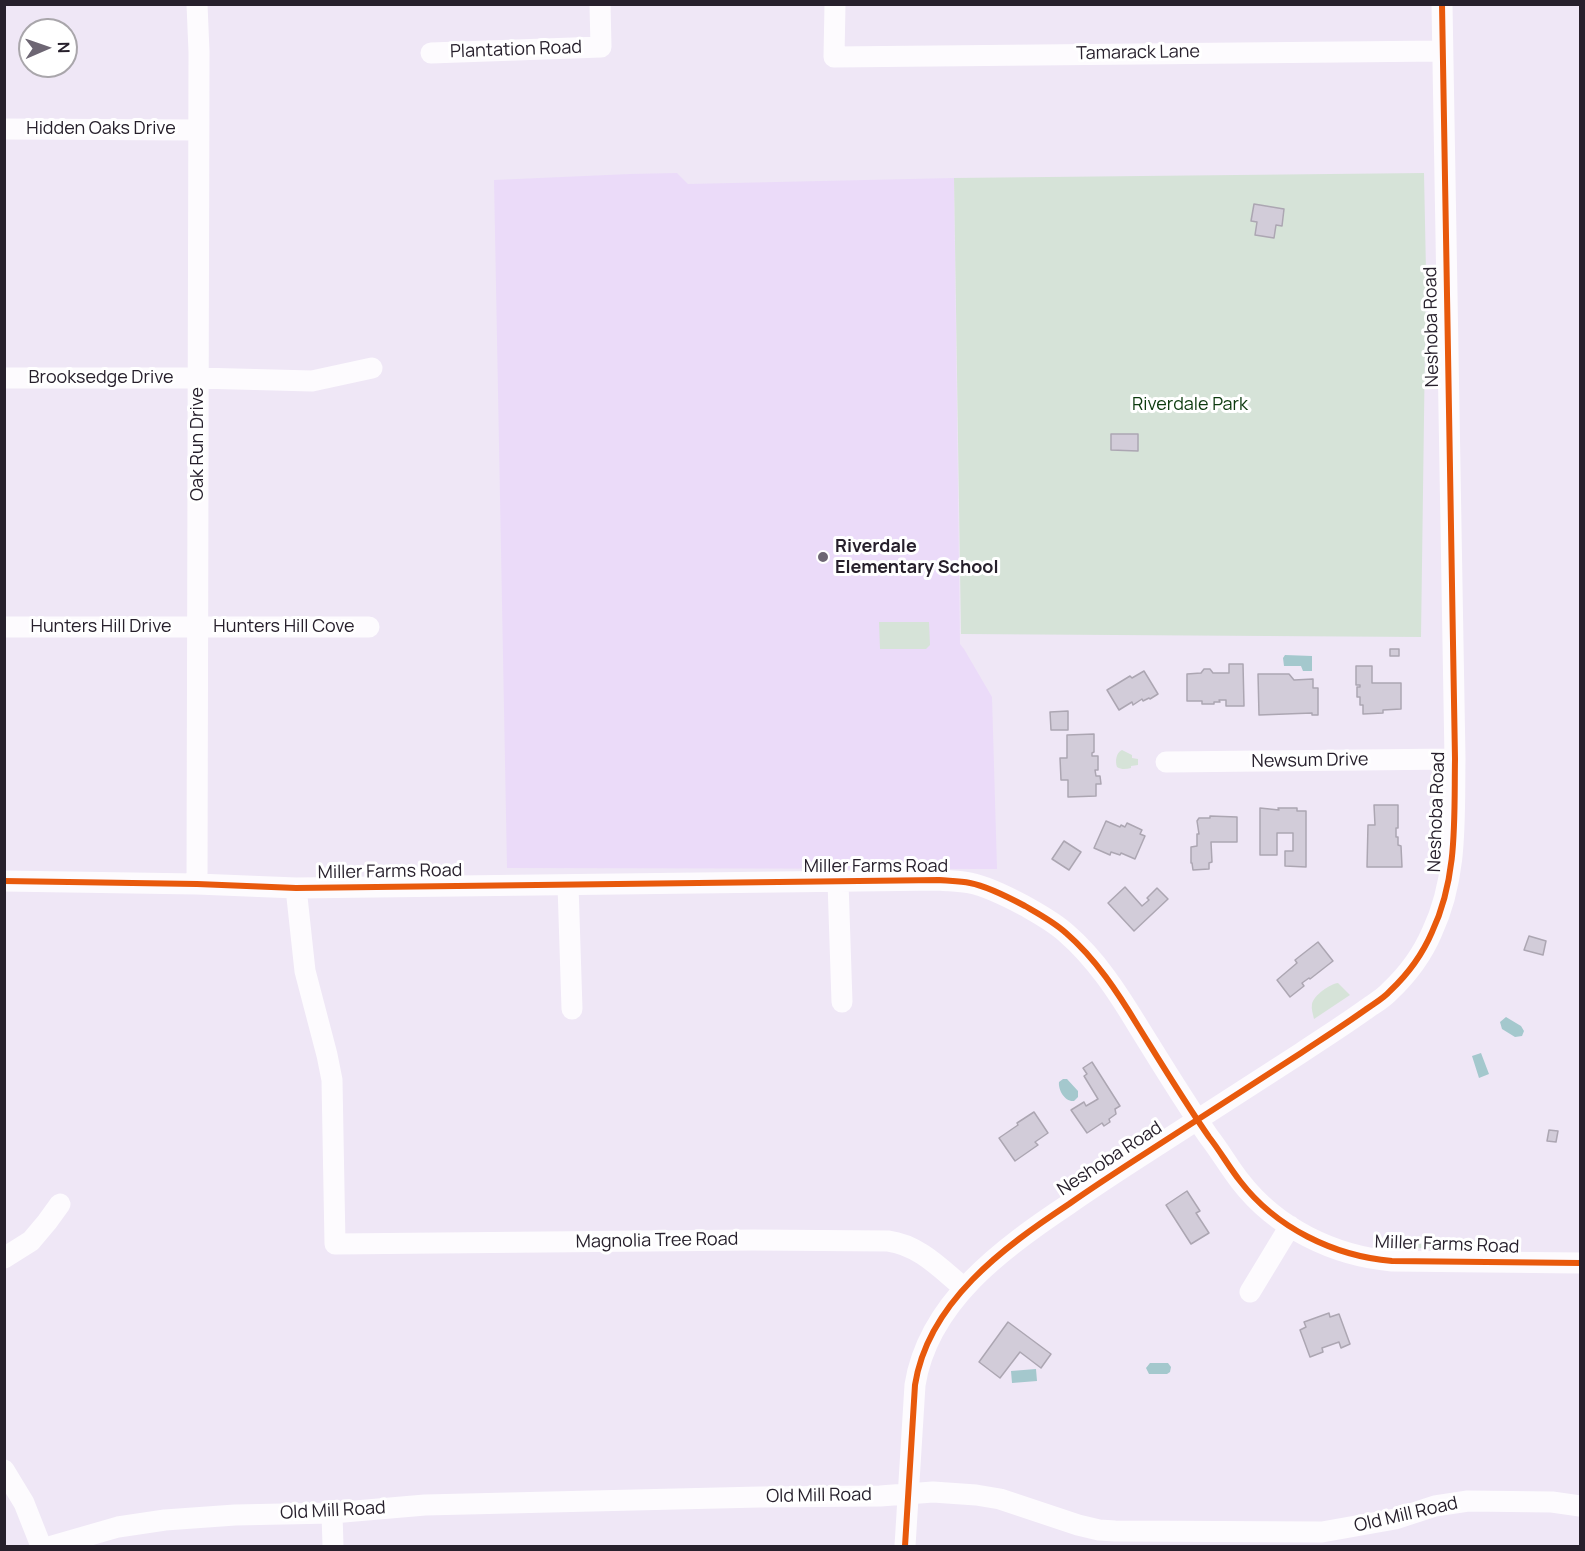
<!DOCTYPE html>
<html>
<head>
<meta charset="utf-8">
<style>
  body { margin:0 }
  #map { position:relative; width:1585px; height:1551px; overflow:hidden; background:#efe7f6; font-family:Manrope,sans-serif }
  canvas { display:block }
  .frame { position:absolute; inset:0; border:6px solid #27202c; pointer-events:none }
  .north { position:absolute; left:18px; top:18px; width:60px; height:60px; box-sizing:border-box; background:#fff; border:2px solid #a9a6ab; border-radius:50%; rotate:88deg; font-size:16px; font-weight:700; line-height:24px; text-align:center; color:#27202c }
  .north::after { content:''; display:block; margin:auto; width:21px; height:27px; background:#6d6673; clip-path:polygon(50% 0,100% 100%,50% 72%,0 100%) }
</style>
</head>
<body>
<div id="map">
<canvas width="1585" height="1551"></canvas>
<div class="frame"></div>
<div class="north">N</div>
</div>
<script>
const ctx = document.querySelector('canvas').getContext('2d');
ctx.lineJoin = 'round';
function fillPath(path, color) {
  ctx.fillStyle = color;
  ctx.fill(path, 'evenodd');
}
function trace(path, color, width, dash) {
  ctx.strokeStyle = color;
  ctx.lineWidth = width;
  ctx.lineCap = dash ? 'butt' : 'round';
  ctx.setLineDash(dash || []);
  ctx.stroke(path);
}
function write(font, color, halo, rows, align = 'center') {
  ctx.font = font + ' Manrope,sans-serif';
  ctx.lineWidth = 6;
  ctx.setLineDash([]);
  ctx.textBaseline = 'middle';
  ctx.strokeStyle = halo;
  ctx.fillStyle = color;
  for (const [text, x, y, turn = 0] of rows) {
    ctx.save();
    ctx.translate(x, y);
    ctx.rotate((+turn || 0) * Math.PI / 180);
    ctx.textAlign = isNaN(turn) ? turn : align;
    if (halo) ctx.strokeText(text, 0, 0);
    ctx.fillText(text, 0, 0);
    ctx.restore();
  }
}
const built = new Path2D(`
  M 677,173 L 688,184 L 954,178 L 960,644 L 964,649 L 992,697 L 997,869 L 507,868 L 494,180 L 630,174 Z`);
const green = new Path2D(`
  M 1424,173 L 1426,272 L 1421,637 L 961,634 L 954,178 Z
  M 879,622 L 929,622 L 930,645 L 926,649 L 880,649 Z
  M 1122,750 L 1132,755 L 1132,758 L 1138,759 L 1138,765 L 1131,766 L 1131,768 C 1126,769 1122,770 1117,767 C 1115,761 1116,753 1122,750 Z
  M 1338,983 L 1350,995 L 1314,1019 C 1313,1014 1311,1009 1312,1004 C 1314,995 1330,984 1338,983 Z
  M 1402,1244 L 1457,1244 L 1458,1248 L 1401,1248 Z`);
const water = new Path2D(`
  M 1285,655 L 1312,656 L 1312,671 L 1303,671 L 1301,666 L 1284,666 L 1283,658 Z
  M 1506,1017 L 1521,1026 L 1524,1031 L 1522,1036 L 1515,1037 L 1502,1029 L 1500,1022 Z
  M 1481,1053 L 1489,1074 L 1479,1078 L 1472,1056 Z
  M 1063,1079 L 1067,1079 L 1078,1091 L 1078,1097 L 1074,1101 C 1065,1102 1058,1090 1059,1082 Z
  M 1150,1363 L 1168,1363 L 1171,1367 L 1170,1372 L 1167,1374 L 1149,1374 L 1146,1368 Z
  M 1036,1369 L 1037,1381 L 1012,1383 L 1011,1371 Z`);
const building = new Path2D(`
  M 1254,204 L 1284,209 L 1282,226 L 1276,225 L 1274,238 L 1255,235 L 1257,222 L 1251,221 Z
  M 1111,434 L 1138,434 L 1138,451 L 1111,450 Z
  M 1390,649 L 1399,649 L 1399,656 L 1390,656 Z
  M 1229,664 L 1243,664 L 1244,706 L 1226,706 L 1226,700 L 1219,700 L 1220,702 L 1214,702 L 1214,704 L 1202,704 L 1202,701 L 1187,701 L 1187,674 L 1201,673 L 1204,669 L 1210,669 L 1213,673 L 1229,673 Z
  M 1356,666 L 1372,666 L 1372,683 L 1401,683 L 1401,709 L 1383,710 L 1383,713 L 1363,714 L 1363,705 L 1360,705 L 1360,697 L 1357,697 L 1357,687 L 1360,687 L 1360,685 L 1356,685 Z
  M 1144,671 L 1158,694 L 1150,699 L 1149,698 L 1143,701 L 1142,699 L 1133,705 L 1132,702 L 1119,710 L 1107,690 L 1130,676 L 1132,678 Z
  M 1258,674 L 1289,674 L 1294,680 L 1313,679 L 1313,688 L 1318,688 L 1318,715 L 1312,715 L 1312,713 L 1259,715 Z
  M 1068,711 L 1068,730 L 1051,730 L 1050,712 Z
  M 1094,734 L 1094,752 L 1092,753 L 1092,756 L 1098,756 L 1098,770 L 1095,770 L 1096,776 L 1100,776 L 1101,784 L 1096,784 L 1096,796 L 1068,797 L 1068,780 L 1061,780 L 1060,758 L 1067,758 L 1067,735 Z
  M 1374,805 L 1398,805 L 1398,828 L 1396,828 L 1396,837 L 1398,837 L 1398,845 L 1401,846 L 1402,867 L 1367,867 L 1368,825 L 1375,825 Z
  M 1260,808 L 1279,810 L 1278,808 L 1297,808 L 1297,811 L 1306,811 L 1306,867 L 1285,866 L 1285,851 L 1293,851 L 1293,833 L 1277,833 L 1277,855 L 1260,855 Z
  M 1210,816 L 1237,817 L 1237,842 L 1211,842 L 1212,862 L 1209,863 L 1209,869 L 1193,870 L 1192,863 L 1191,863 L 1191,847 L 1197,846 L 1197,834 L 1199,834 L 1197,821 L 1199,818 L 1210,818 Z
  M 1106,821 L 1120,827 L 1121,825 L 1125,827 L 1127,823 L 1142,830 L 1140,834 L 1145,836 L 1135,859 L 1121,853 L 1120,855 L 1111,852 L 1110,855 L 1094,848 Z
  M 1064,841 L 1081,852 L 1069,870 L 1052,859 Z
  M 1125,887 L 1142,906 L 1149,900 L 1147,898 L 1157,888 L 1168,899 L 1134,931 L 1108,903 Z
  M 1529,936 L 1546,941 L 1543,955 L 1524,950 Z
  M 1318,942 L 1333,961 L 1310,979 L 1309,978 L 1302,983 L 1304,986 L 1290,997 L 1277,980 L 1297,963 L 1295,960 Z
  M 1092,1062 L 1120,1106 L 1115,1109 L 1116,1114 L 1109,1119 L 1110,1122 L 1104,1126 L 1102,1123 L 1087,1133 L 1071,1110 L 1084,1102 L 1086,1106 L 1098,1099 L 1084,1076 L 1087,1074 L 1083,1068 Z
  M 1034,1112 L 1048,1133 L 1035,1142 L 1038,1145 L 1015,1161 L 999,1138 L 1018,1125 L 1017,1123 Z
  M 1549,1130 L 1558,1131 L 1556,1142 L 1547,1141 Z
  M 1187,1191 L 1200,1211 L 1196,1213 L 1209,1233 L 1191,1244 L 1166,1205 Z
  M 1329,1313 L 1330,1317 L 1339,1314 L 1350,1344 L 1341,1348 L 1339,1342 L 1322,1348 L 1323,1352 L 1310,1357 L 1300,1330 L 1306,1327 L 1304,1322 Z
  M 1008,1322 L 1051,1354 L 1041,1368 L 1020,1352 L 1000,1378 L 979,1362 Z`);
const minor = new Path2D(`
  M 197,4 L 199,52 L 197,884
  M 835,4 L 834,57 L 1442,51
  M 431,53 L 601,47 L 600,4
  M 4,129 L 198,130
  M 4,378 L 198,378 L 312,381 L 372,368
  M 4,627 L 369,627
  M 1166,762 L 1455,759
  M 4,881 L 197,884 L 296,888 L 939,880 C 949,881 960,881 970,883 C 986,886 1010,898 1025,906 C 1039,914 1054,922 1066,933 C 1096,959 1118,993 1138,1026 C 1161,1063 1184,1101 1209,1137 C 1220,1151 1229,1167 1240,1181 C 1276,1228 1334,1256 1392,1261 L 1580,1263
  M 838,882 L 842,1002
  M 568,885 L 572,1009
  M 296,888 L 305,971 L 327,1055 L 332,1080 L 335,1244 L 753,1240 L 888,1241 C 919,1245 941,1269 964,1288
  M 4,1258 L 31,1241 L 47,1222 L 60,1204
  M 1250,1292 L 1290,1226
  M 4,1470 L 24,1503 L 41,1546
  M 332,1513 L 333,1546
  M 52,1546 L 118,1527 L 165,1520 L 235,1515 L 332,1513 L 425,1505 L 760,1497 L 880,1496 L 933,1492 L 976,1495 L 1000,1499 L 1078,1525 L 1099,1530 L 1115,1531 L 1322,1532 L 1395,1519 L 1435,1506 L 1468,1501 L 1552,1502 L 1580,1506
  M 905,1546 L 915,1385 C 928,1302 1004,1247 1069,1204 C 1096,1185 1124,1167 1152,1149 C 1202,1117 1251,1085 1301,1053 C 1322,1039 1344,1025 1365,1010 C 1373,1004 1383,999 1390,991 C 1407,975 1423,953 1432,932 C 1458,877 1454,818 1455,759 L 1442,4`);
const cycleway = new Path2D(`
  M 4,881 L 197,884 L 296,888 L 939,880 C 949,881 960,881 970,883 C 986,886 1010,898 1025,906 C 1039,914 1054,922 1066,933 C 1096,959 1118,993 1138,1026 C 1161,1063 1184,1101 1209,1137 C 1220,1151 1229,1167 1240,1181 C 1276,1228 1334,1256 1392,1261 L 1580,1263
  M 905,1546 L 915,1385 C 928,1302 1004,1247 1069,1204 C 1096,1185 1124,1167 1152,1149 C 1202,1117 1251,1085 1301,1053 C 1322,1039 1344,1025 1365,1010 C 1373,1004 1383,999 1390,991 C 1407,975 1423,953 1432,932 C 1458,877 1454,818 1455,759 L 1442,4`);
const markers = [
  [823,557,6,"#6d6673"]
];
const streetNames = [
  ["Plantation Road",516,50,-2],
  ["Tamarack Lane",1138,53,-1],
  ["Hidden Oaks Drive",101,129],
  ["Neshoba Road",1432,327,-91],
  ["Brooksedge Drive",101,378],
  ["Oak Run Drive",198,444,-90],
  ["Hunters Hill Drive",101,627],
  ["Hunters Hill Cove",284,627],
  ["Newsum Drive",1310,761,-1],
  ["Neshoba Road",1437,812,-88],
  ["Miller Farms Road",876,867],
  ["Miller Farms Road",390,872,-1],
  ["Neshoba Road",1110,1159,-33],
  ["Magnolia Tree Road",657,1241,-1],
  ["Miller Farms Road",1447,1245,2],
  ["Old Mill Road",819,1496,-1],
  ["Old Mill Road",333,1511,-3],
  ["Old Mill Road",1406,1515,-13]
];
const parkNames = [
  ["Riverdale Park",1190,405]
];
const poiNames = [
  ["Riverdale",835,547],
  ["Elementary School",835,568]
];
fillPath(built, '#ebdbf9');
fillPath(green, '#d6e3d8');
fillPath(water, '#a4c8cd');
fillPath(building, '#d2ccd9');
trace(building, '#aca6b2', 1.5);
trace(minor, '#fdfbfe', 21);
trace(cycleway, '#e8590c', 6);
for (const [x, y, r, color] of markers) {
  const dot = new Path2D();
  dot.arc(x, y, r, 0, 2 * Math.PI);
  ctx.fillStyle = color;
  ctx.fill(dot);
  trace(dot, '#fff', 2);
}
write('18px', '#27202c', '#fff', streetNames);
write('18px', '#0c3a0e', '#fff', parkNames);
write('bold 18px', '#27202c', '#fff', poiNames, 'left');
</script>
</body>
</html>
